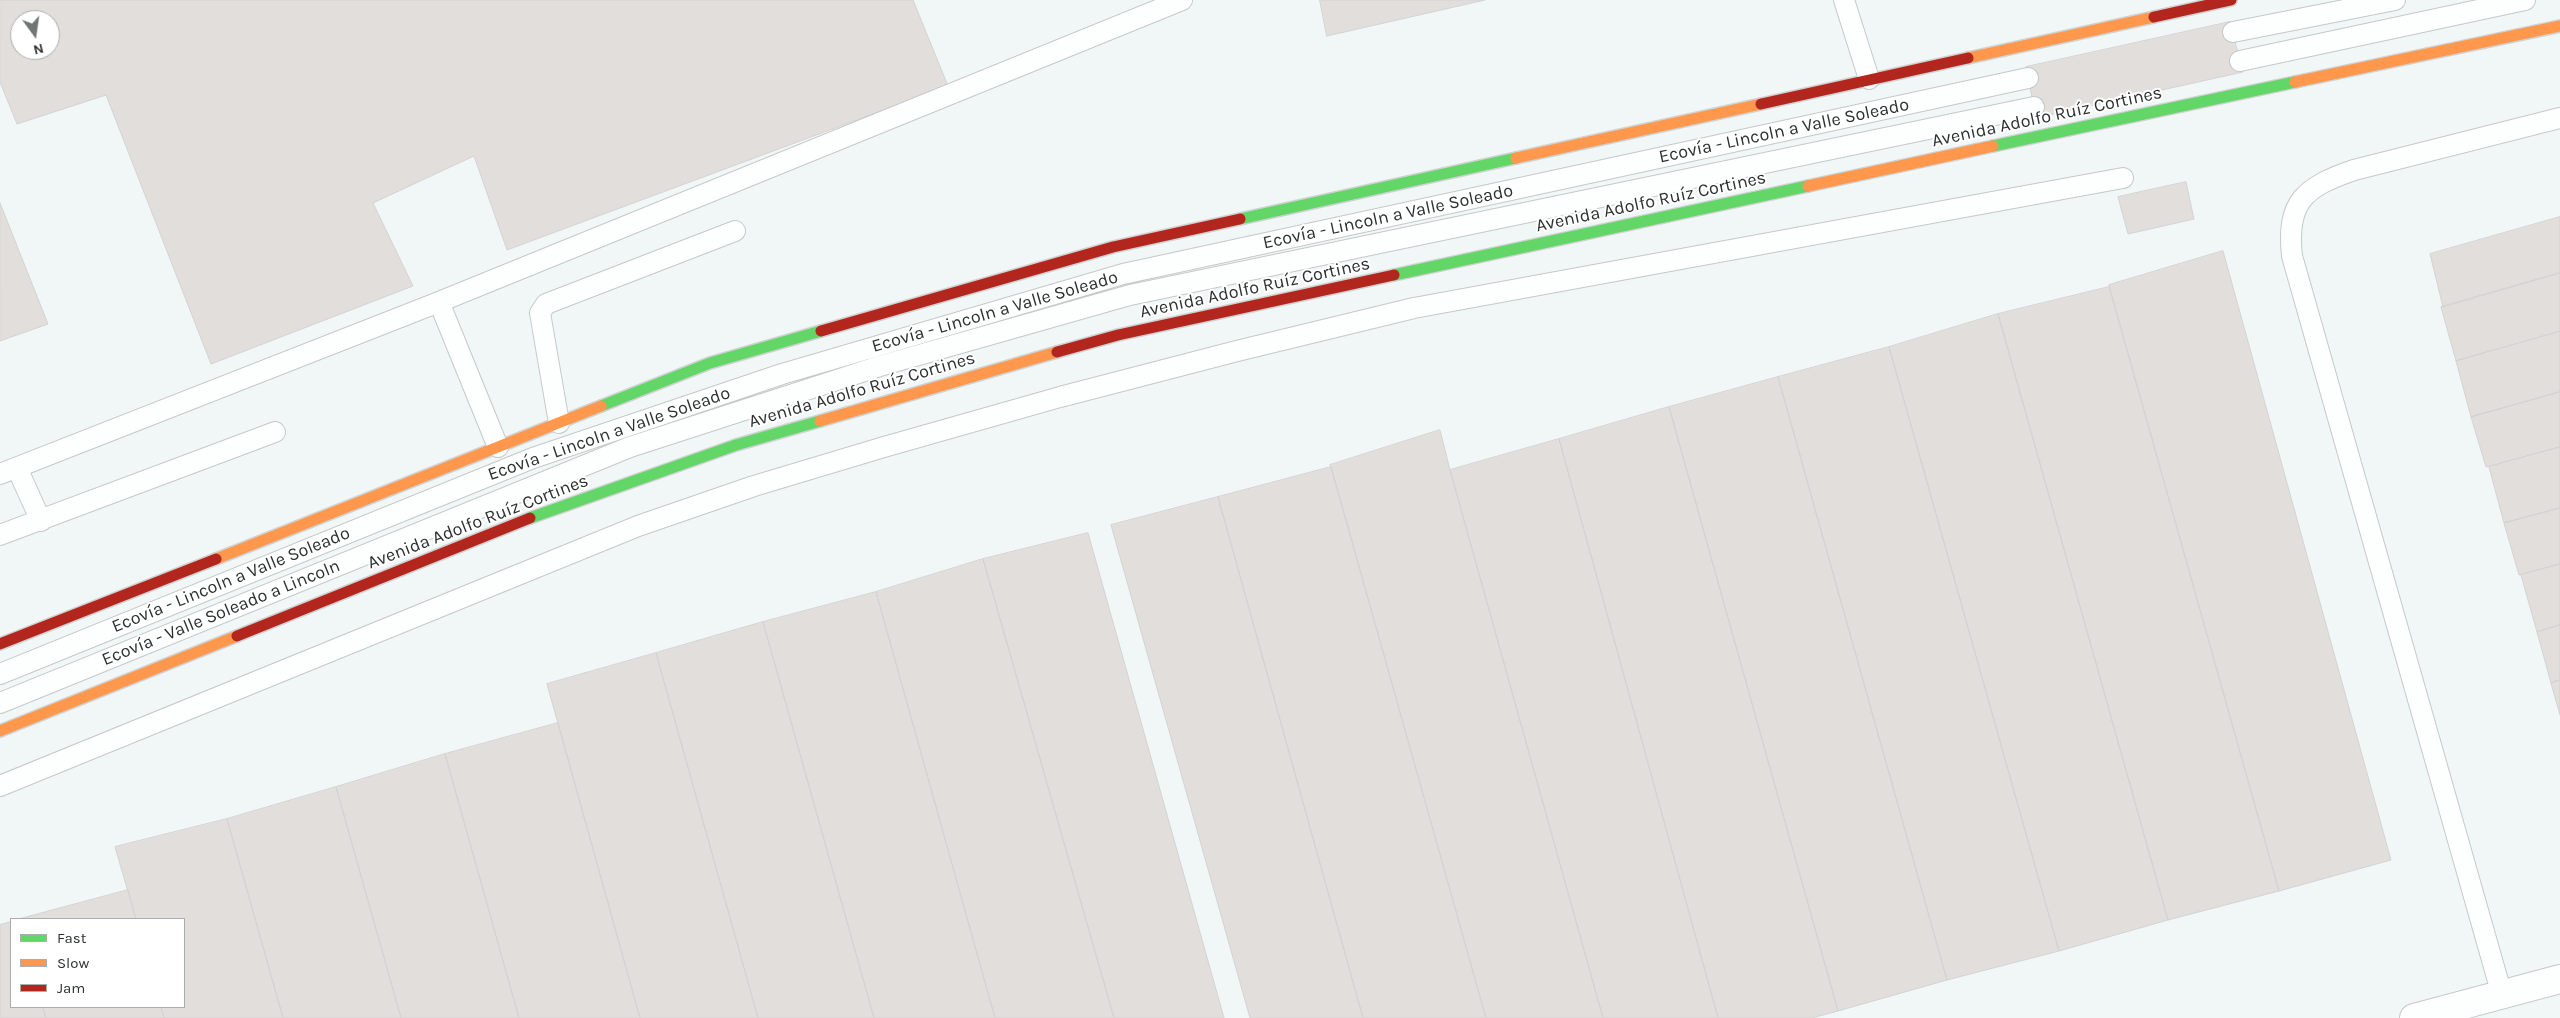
<!DOCTYPE html>
<html>
<head>
<meta charset="utf-8">
<style>
  body { margin:0 }
  #map { position:relative; width:2560px; height:1018px; overflow:hidden; background:#f1f6f6; font-family:Karla,sans-serif }
  canvas { display:block }
  .legend { position:absolute; left:10px; top:918px; width:175px; height:90px; box-sizing:border-box; background:#fff; border:1px solid #abacac; margin:0; padding:6px 9px; list-style:none; font-size:15px; color:#2d3030 }
  .legend li { display:flex; align-items:center; gap:10px; height:25px }
  .legend b { width:25px; border:1px solid #abacac }
  .north { position:absolute; left:10px; top:10px; width:50px; height:50px; box-sizing:border-box; background:#fff; border:1px solid #abacac; border-radius:50%; rotate:166deg; font-size:14px; font-weight:700; line-height:20px; text-align:center; color:#2d3030 }
  .north::after { content:''; display:block; margin:auto; width:18px; height:22px; background:#727575; clip-path:polygon(50% 0,100% 100%,50% 72%,0 100%) }
</style>
</head>
<body>
<div id="map">
<canvas width="2560" height="1018"></canvas>
<ul class="legend">
<li><b style="height:6px;background:#63d668"></b>Fast</li>
<li><b style="height:6px;background:#ff974d"></b>Slow</li>
<li><b style="height:6px;background:#b3261e"></b>Jam</li>
</ul>
<div class="north">N</div>
</div>
<script>
const ctx = document.querySelector('canvas').getContext('2d');
ctx.lineJoin = 'round';
function fillPath(path, color) {
  ctx.fillStyle = color;
  ctx.fill(path, 'evenodd');
}
function trace(path, color, width, dash) {
  ctx.strokeStyle = color;
  ctx.lineWidth = width;
  ctx.lineCap = dash ? 'butt' : 'round';
  ctx.setLineDash(dash || []);
  ctx.stroke(path);
}
function write(font, color, halo, rows, align = 'center') {
  ctx.font = font + ' Karla,sans-serif';
  ctx.lineWidth = 4;
  ctx.setLineDash([]);
  ctx.textBaseline = 'middle';
  ctx.strokeStyle = halo;
  ctx.fillStyle = color;
  for (const [text, x, y, turn = 0] of rows) {
    ctx.save();
    ctx.translate(x, y);
    ctx.rotate((+turn || 0) * Math.PI / 180);
    ctx.textAlign = isNaN(turn) ? turn : align;
    if (halo) ctx.strokeText(text, 0, 0);
    ctx.fillText(text, 0, 0);
    ctx.restore();
  }
}
const building = new Path2D(`
  M 0,0 L 913,0 L 948,86 L 507,250 L 474,156 L 373,203 L 413,286 L 211,364 L 106,95 L 17,124 L 0,82 ZM 20,20 L 50,20 L 50,50 L 20,50 Z
  M 1320,0 L 1485,0 L 1327,36 Z
  M 2230,22 L 2243,72 L 2036,118 L 2026,67 Z
  M 2186,182 L 2194,219 L 2128,234 L 2118,197 Z
  M 0,203 L 48,324 L 0,341 Z
  M 2560,217 L 2560,273 L 2443,307 L 2430,254 Z
  M 2223,251 L 2391,860 L 2279,891 L 2109,285 Z
  M 2560,273 L 2560,331 L 2456,361 L 2441,307 Z
  M 2109,287 L 2279,891 L 2168,920 L 1998,314 Z
  M 1998,314 L 2168,920 L 2059,951 L 1889,347 Z
  M 2560,332 L 2560,392 L 2471,417 L 2456,361 Z
  M 1889,347 L 2059,951 L 1947,980 L 1778,377 Z
  M 1778,377 L 1947,980 L 1838,1011 L 1669,407 Z
  M 2560,392 L 2560,447 L 2486,467 L 2471,417 Z
  M 1669,407 L 1838,1011 L 1812,1018 L 1718,1018 L 1559,439 Z
  M 1440,430 L 1450,470 L 1603,1018 L 1486,1018 L 1331,467 L 1330,465 Z
  M 1559,439 L 1718,1018 L 1603,1018 L 1450,470 Z
  M 2560,447 L 2560,508 L 2504,523 L 2489,467 Z
  M 1331,467 L 1486,1018 L 1363,1018 L 1218,497 Z
  M 1218,497 L 1363,1018 L 1250,1018 L 1111,525 Z
  M 2560,508 L 2560,564 L 2519,575 L 2504,523 Z
  M 1088,533 L 1224,1018 L 1114,1018 L 983,559 Z
  M 983,559 L 1114,1018 L 995,1018 L 876,592 Z
  M 2560,564 L 2560,625 L 2537,632 L 2521,575 Z
  M 876,592 L 995,1018 L 874,1018 L 763,622 Z
  M 763,622 L 874,1018 L 758,1018 L 656,653 Z
  M 2560,625 L 2560,680 L 2551,683 L 2537,632 Z
  M 656,653 L 758,1018 L 640,1018 L 547,684 Z
  M 2560,680 L 2560,715 L 2551,683 Z
  M 558,723 L 640,1018 L 519,1018 L 445,754 Z
  M 445,754 L 519,1018 L 401,1018 L 336,787 Z
  M 336,787 L 401,1018 L 283,1018 L 227,819 Z
  M 227,819 L 283,1018 L 164,1018 L 161,1007 L 184,1007 L 184,919 L 136,919 L 115,847 Z
  M 128,890 L 136,919 L 19,919 Z
  M 11,922 L 11,1007 L 43,1007 L 46,1018 L 0,1018 L 0,925 Z
  M 43,1007 L 161,1007 L 164,1018 L 46,1018 Z`);
const lane = new Path2D(`
  M 1844,0 L 1869,79
  M 2233,32 L 2395,0
  M 2240,61 L 2525,0
  M 439,302 L 1182,0
  M 559,423 L 540,313 L 546,304 L 735,231
  M 17,468 L 41,521
  M 0,474 L 439,302 L 498,447
  M 0,535 L 275,432
  M 0,674 L 533,458 L 782,374 L 1123,274 L 2028,78
  M 0,703 L 630,447 L 880,366 L 1130,295 L 2034,107
  M 0,786 L 638,526 L 754,486 L 884,447 L 1060,397 L 1237,351 L 1414,308 L 2123,178
  M 2502,995 L 2292,256 C 2286,201 2305,187 2354,170 L 2560,118`);
const street = new Path2D(`
  M 2414,1018 L 2560,979`);
const fast = new Path2D(`
  M 1993,146 L 2295,82
  M 1240,219 L 1516,158
  M 1394,275 L 1808,186
  M 601,406 L 710,363 L 821,331
  M 530,518 L 736,445 L 820,421`);
const slow = new Path2D(`
  M 1968,58 L 2154,17
  M 2295,82 L 2560,26
  M 1516,158 L 1761,104
  M 1808,186 L 1993,146
  M 820,421 L 1057,352
  M 216,559 L 601,406
  M 0,731 L 237,636`);
const jam = new Path2D(`
  M 2154,17 L 2231,0
  M 1761,104 L 1968,58
  M 821,331 L 1113,247 L 1240,219
  M 1057,352 L 1118,335 L 1394,275
  M 237,636 L 530,518
  M 0,644 L 216,559`);
const streetNames = [
  ["Avenida Adolfo Ruíz Cortines",2047,117,-12],
  ["Ecovía - Lincoln a Valle Soleado",1784,131,-12],
  ["Avenida Adolfo Ruíz Cortines",1651,202,-12],
  ["Ecovía - Lincoln a Valle Soleado",1388,217,-12],
  ["Avenida Adolfo Ruíz Cortines",1255,288,-12],
  ["Ecovía - Lincoln a Valle Soleado",995,312,-16],
  ["Avenida Adolfo Ruíz Cortines",862,390,-16],
  ["Ecovía - Lincoln a Valle Soleado",609,434,-19],
  ["Avenida Adolfo Ruíz Cortines",478,522,-21],
  ["Ecovía - Lincoln a Valle Soleado",231,580,-22],
  ["Ecovía - Valle Soleado a Lincoln",221,613,-22]
];
fillPath(building, '#e2dedc');
trace(building, '#d3d3d3', 1);
trace(lane, '#c6c9c9', 22);
trace(street, '#c6c9c9', 30);
trace(fast, '#d0d2d2', 14);
trace(slow, '#d0d2d2', 14);
trace(jam, '#d0d2d2', 14);
trace(lane, '#fdfefe', 20);
trace(street, '#fdfefe', 28);
trace(fast, '#63d668', 11);
trace(slow, '#ff974d', 11);
trace(jam, '#b3261e', 11);
write('18px', '#2d3030', '#fff', streetNames);
</script>
</body>
</html>
